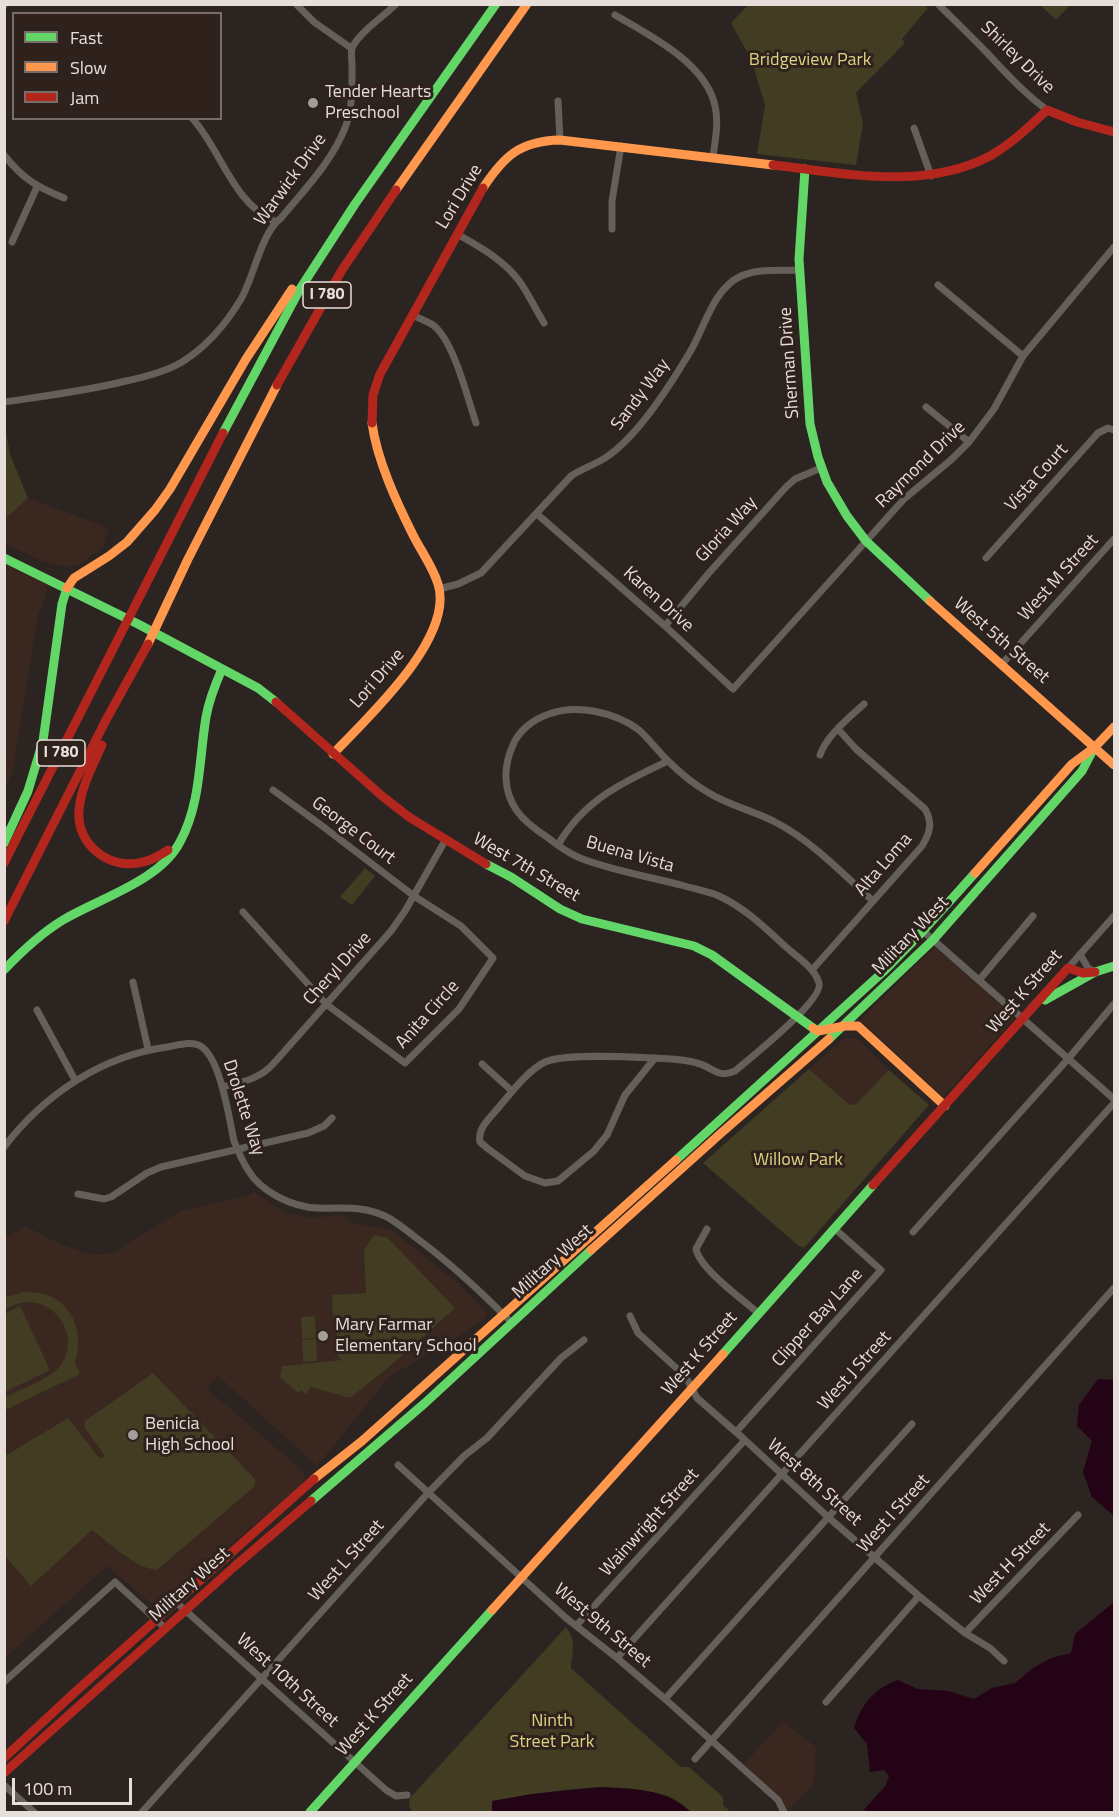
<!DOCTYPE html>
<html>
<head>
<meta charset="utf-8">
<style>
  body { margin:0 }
  #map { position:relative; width:1119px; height:1817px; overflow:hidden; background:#2b2421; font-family:"Titillium Web",sans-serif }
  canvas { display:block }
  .frame { position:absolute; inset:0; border:6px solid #e7deda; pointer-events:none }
  .legend { position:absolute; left:12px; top:12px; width:210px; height:108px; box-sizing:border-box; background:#2f221d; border:2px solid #796d69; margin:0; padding:8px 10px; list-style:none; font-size:18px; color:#e7deda }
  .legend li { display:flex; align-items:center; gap:12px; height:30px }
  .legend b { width:30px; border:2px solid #796d69 }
  .scale { position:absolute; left:12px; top:1778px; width:120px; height:27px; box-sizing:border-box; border:3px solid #e7deda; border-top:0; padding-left:8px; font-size:18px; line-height:21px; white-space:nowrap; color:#e7deda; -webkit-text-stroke:4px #2f221d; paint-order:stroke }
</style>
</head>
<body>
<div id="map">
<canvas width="1119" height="1817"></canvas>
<div class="frame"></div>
<ul class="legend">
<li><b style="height:8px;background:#63d668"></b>Fast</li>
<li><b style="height:8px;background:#ff974d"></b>Slow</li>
<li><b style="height:8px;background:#b3261e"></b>Jam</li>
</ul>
<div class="scale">100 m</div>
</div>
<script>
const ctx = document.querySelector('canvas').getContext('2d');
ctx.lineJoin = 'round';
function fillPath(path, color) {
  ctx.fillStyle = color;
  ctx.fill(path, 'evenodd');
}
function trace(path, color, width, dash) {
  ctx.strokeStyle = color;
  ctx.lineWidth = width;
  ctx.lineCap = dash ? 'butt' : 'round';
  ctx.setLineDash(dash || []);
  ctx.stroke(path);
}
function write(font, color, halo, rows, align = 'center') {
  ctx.font = font + ' "Titillium Web",sans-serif';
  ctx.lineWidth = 6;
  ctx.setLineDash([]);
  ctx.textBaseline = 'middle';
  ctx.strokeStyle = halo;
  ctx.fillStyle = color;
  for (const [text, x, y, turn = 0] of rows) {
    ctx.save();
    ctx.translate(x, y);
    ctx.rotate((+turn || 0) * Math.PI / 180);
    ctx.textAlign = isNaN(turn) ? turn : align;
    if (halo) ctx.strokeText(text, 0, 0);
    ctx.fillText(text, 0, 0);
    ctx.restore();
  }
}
const built = new Path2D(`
  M 26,497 L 109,528 L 103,548 L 77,566 L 66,567 L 43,561 L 5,544 L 5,518 Z
  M 5,564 L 49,585 L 37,619 L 13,772 L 5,787 Z
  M 934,947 L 975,981 L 1014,1019 L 943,1097 L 860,1020 Z
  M 844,1038 L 858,1039 L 889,1070 L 856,1104 L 850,1105 L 809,1069 Z
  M 254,1192 L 273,1205 L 289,1213 L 310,1218 L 340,1215 L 345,1216 L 352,1223 L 392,1230 L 458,1283 L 485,1310 L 487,1314 L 483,1320 L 447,1344 L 390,1376 L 317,1466 L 218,1376 L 207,1389 L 303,1471 L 302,1472 L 305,1477 L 302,1484 L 162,1604 L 156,1605 L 152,1604 L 107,1566 L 5,1658 L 4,1238 L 26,1226 L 58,1243 L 83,1252 L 99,1255 L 116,1251 L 180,1211 L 247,1196 Z
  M 783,1721 L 816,1747 L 814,1784 L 789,1810 L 744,1764 Z`);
const green = new Path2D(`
  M 924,5 L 928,8 L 902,39 L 905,43 L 856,93 L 863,123 L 856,165 L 757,154 L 765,105 L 751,59 L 731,23 L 748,5 Z
  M 1040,5 L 1070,5 L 1056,20 Z
  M 4,420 L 10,454 L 28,498 L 5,519 Z
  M 365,868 L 375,876 L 352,905 L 340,897 Z
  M 809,1069 L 850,1105 L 856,1104 L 889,1070 L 929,1105 L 804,1248 L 799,1246 L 792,1240 L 703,1163 Z
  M 374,1235 L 388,1238 L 455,1308 L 389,1367 L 350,1398 L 311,1387 L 306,1394 L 301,1390 L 298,1393 L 280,1377 L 282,1366 L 342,1360 L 338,1356 L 336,1319 L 333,1318 L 332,1295 L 366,1293 L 364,1250 Z
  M 24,1292 C 67,1290 86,1325 75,1363 L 80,1374 L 5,1410 L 5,1397 C 21,1389 50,1379 61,1365 C 82,1335 53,1293 17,1304 C 13,1305 8,1308 5,1310 L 5,1297 Z
  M 20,1306 L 50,1370 L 5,1392 L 5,1314 Z
  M 315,1316 L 316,1338 L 302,1339 L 301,1317 Z
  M 316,1339 L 317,1361 L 303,1362 L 302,1340 Z
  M 153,1373 L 255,1479 L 255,1486 L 157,1570 C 134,1568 110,1543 92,1530 L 31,1586 L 5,1556 L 5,1456 L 68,1418 L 100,1459 L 105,1456 L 84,1427 L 85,1421 Z
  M 566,1627 C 577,1641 572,1651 571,1668 L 681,1767 L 689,1767 L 723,1797 L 723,1805 L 731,1812 L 691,1812 C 684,1806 677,1800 668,1796 C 663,1794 656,1793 650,1792 C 599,1781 544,1792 493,1801 L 492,1812 L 413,1812 L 409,1807 L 410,1798 Z`);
const water = new Path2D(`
  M 1114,1376 L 1114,1516 L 1092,1497 L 1083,1472 L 1092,1441 L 1077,1426 L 1079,1405 L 1098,1379 L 1113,1380 Z
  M 1114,1602 L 1114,1812 L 862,1812 L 886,1785 L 889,1776 L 884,1770 L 870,1772 L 867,1744 L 854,1728 C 862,1703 874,1689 898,1680 L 918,1689 L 948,1691 L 974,1699 L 992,1688 L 1015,1683 L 1033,1668 L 1051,1658 L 1071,1653 L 1075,1634 Z
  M 601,1787 C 634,1789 665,1788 691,1812 L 492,1812 L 492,1801 L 532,1794 Z`);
const street = new Path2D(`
  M 296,4 L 314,22 L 351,48
  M 938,4 C 955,21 972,37 989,55 C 1008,75 1024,93 1047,110
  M 4,5 L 5,4
  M 615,15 C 649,35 706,63 715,106 C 719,123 715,141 713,157
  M 558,101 L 560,140
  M 192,118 C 222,151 232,203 276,222
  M 914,128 L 931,176
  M 4,155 C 23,179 37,187 64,198
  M 612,229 L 612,201 L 621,146
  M 457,234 C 480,247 504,260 520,282 C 529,295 536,310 544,323
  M 12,242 L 37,187
  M 938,285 L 1023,356
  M 412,315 C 419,318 427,321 433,325 C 454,341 467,397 476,423
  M 4,402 C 45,396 86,391 126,381 C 145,377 165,372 182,362 C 206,347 226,324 241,299 C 253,279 262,231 281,218 C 304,190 331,163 345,128 C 353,109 352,85 352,64 C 352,59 350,51 353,46 C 362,30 382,18 396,4
  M 926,407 L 969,442
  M 537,514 L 665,626 L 733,689 L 904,499 L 952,459 L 969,442 L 994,409 L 1023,356 L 1114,247
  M 986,558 L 1098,433 L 1108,428 L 1114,430
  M 439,589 L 458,584 L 481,573 L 571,476 C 583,468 597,464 608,456 C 621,447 631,436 641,424 C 660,401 675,377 690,352 C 705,327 713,289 741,276 C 758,268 782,271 800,270
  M 665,626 L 708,574 L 786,487 L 795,479 L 821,468
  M 1002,664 L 1114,539
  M 820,755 C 826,736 850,717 864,704
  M 558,845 C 584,800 623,782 668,761
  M 243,912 L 326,1004 L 405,1063 L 459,1009 L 493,958 L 461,926 L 414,896 L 321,825 L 273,790
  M 923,931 L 1114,1099
  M 1080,954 L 1088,968 L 1095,972
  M 1068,968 L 1114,916
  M 812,970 L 922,846 C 930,833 933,823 925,809 L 856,749 L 838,729
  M 980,979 L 1033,916
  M 133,982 L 148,1049
  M 37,1010 L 75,1080
  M 655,1058 L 625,1095 L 607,1135 L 594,1151 L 558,1181 L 545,1183 L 525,1176 L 487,1148 L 480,1142 C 477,1128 491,1117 499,1107 C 512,1092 527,1071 545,1062 C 565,1053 631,1057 655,1058 C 669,1059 684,1059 697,1063 C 713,1067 717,1079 735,1071 C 749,1059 824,1000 819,983 C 815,968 797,957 786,947 C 765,928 745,908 719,896 C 707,891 694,889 681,885 C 650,877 610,870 580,858 C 568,853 557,845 547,837 C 536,830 525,822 517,811 C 503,791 503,767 513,745 C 519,730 534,719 549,714 C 577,704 615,712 639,730 C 649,739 657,750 666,759 C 679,772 693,784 709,793 C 730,806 755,811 777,823 C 813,842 843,874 873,901
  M 482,1064 L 512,1091
  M 222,1087 C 243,1082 260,1079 274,1063 L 391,931 L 405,911 L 446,839
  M 4,1147 C 44,1095 101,1056 167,1047 C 178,1045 193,1040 202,1047 C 221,1061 229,1118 234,1141 C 238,1151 242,1161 248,1170 C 261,1192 292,1207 317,1208 C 341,1209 362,1205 385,1216 C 395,1221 405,1229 415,1237 C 448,1261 478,1289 507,1318
  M 78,1194 L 104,1199 L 111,1197 L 147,1173 L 161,1167 L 308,1133 L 324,1126 L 332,1118
  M 707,1229 L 696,1249 C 700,1269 742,1299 758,1313
  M 913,1232 L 1068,1059 L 1114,1004
  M 630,1316 L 638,1333 L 686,1377 L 697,1398 L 745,1440 L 828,1517 L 919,1596 L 965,1633 L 990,1648 L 1004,1661
  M 736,1432 L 881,1270 L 834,1228
  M 398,1465 L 566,1618 L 617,1658 L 665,1699 L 778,1800 L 784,1812
  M 177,1603 L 386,1790 L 396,1796 L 407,1795
  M 576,1626 L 745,1440
  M 965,1633 L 1078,1515
  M 617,1658 L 1114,1103
  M 4,1682 L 115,1582 L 165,1628
  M 665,1699 L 912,1424
  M 826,1702 L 919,1596
  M 695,1759 L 1114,1288
  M 4,1785 L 34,1812
  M 142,1812 L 428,1493 L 464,1456 L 487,1438 L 561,1358 L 584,1340`);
const fast = new Path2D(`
  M 805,169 L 799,259 L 810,424 L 818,457 L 827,482 L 847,516 L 866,541 L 930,601
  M 223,433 L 300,289 L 355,204 L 496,4
  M 4,558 L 138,624 L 258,688 L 276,702
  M 4,843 L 28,791 L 43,741 L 62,604 L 67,588
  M 486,864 L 511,877 L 560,909 L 582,919 L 694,946 L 712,955 L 813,1028
  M 4,970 C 22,951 40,934 63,920 C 100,898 160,881 180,842 C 201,803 199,759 206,717 C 209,700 215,685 222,669
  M 1045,1000 L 1095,972 L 1114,966
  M 829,1039 L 933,940 L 1082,771 L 1093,750
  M 676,1160 L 884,971 L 923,931 L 975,873
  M 723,1354 L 873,1185
  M 311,1501 L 425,1403 L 591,1250
  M 310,1812 L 492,1610`);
const slow = new Path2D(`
  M 483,188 C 504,156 520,141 560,140 L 773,165
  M 396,190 L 527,4
  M 67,588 L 74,578 L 109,556 L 127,542 L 155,510 L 170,489 L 246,359 L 292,289
  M 930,601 L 1114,765
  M 148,644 L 188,559 L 277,385
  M 333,754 C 367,718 455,638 438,584 C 433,567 421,551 413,535 C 396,501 377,460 372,423
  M 975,873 L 1072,764 L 1095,747 L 1114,727
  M 813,1028 L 818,1031 L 845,1026 L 858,1026 L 945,1106
  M 591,1250 L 720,1134 L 829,1039
  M 314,1479 L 362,1441 L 676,1160
  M 492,1610 L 723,1354`);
const jam = new Path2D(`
  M 773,165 C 844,173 923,191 990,156 C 1011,144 1029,127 1047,110 L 1077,122 L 1114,132
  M 277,385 L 342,270 L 396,190
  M 372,423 L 373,395 L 380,374 L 483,188
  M 276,702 L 382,796 L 409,817 L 486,864
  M 102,745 C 93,765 81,787 79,810 C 76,845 110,871 143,862 C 153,860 160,855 168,850
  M 4,863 L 223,433
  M 4,921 L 106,720 L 148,644
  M 873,1185 L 1068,968 L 1083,973 L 1095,972
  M 4,1758 L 74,1693 L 314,1479
  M 4,1773 L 235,1566 L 311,1501`);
const markers = [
  [313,103,6,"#a59d99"],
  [323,1336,6,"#a59d99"],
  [133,1435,6,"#a59d99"]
];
const shields = [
  [327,295,48],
  [61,753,48]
];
const shieldNames = [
  ["I 780",327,295],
  ["I 780",61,753]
];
const streetNames = [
  ["Shirley Drive",1017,58,44],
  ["Warwick Drive",291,180,-54],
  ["Lori Drive",460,197,-59],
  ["Sherman Drive",790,363,-94],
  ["Sandy Way",641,395,-53],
  ["Raymond Drive",921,465,-44],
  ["Vista Court",1037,478,-48],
  ["Gloria Way",727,530,-48],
  ["West M Street",1059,578,-48],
  ["Karen Drive",658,600,42],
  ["West 5th Street",1001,641,41],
  ["Lori Drive",378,679,-49],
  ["George Court",353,831,37],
  ["Buena Vista",630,855,16],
  ["Alta Loma",884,865,-49],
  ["West 7th Street",526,868,30],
  ["Military West",911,936,-46],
  ["Cheryl Drive",338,969,-48],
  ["West K Street",1025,992,-49],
  ["Anita Circle",428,1015,-48],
  ["Drolette Way",243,1108,72],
  ["Military West",553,1262,-42],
  ["Clipper Bay Lane",818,1318,-48],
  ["West K Street",700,1354,-49],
  ["West J Street",855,1371,-48],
  ["West 8th Street",814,1483,42],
  ["West I Street",894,1514,-48],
  ["Wainwright Street",650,1523,-48],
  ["West L Street",347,1561,-48],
  ["West H Street",1011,1564,-46],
  ["Military West",190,1585,-42],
  ["West 9th Street",602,1626,40],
  ["West 10th Street",287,1681,42],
  ["West K Street",375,1715,-48]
];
const parkNames = [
  ["Bridgeview Park",810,61],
  ["Willow Park",798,1161],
  ["Ninth",552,1722],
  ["Street Park",552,1743]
];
const poiNames = [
  ["Tender Hearts",325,93],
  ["Preschool",325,114],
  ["Mary Farmar",335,1326],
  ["Elementary School",335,1347],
  ["Benicia",145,1425],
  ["High School",145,1446]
];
fillPath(built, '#392720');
fillPath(green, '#413c22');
fillPath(water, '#240317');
trace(street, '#655f59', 7);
trace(fast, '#63d668', 9);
trace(slow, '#ff974d', 9);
trace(jam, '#b3261e', 9);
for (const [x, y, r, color] of markers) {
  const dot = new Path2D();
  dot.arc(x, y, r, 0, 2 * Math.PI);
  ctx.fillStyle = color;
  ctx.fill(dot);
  trace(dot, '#2f221d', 2);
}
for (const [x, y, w] of shields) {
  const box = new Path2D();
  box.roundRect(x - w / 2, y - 13, w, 26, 4.5);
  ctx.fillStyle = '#2f221d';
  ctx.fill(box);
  trace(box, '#e7deda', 1.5);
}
write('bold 16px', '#e7deda', null, shieldNames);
write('18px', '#e7deda', '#2f221d', streetNames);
write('18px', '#ddd282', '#2f221d', parkNames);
write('18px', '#e7deda', '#2f221d', poiNames, 'left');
</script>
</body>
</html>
